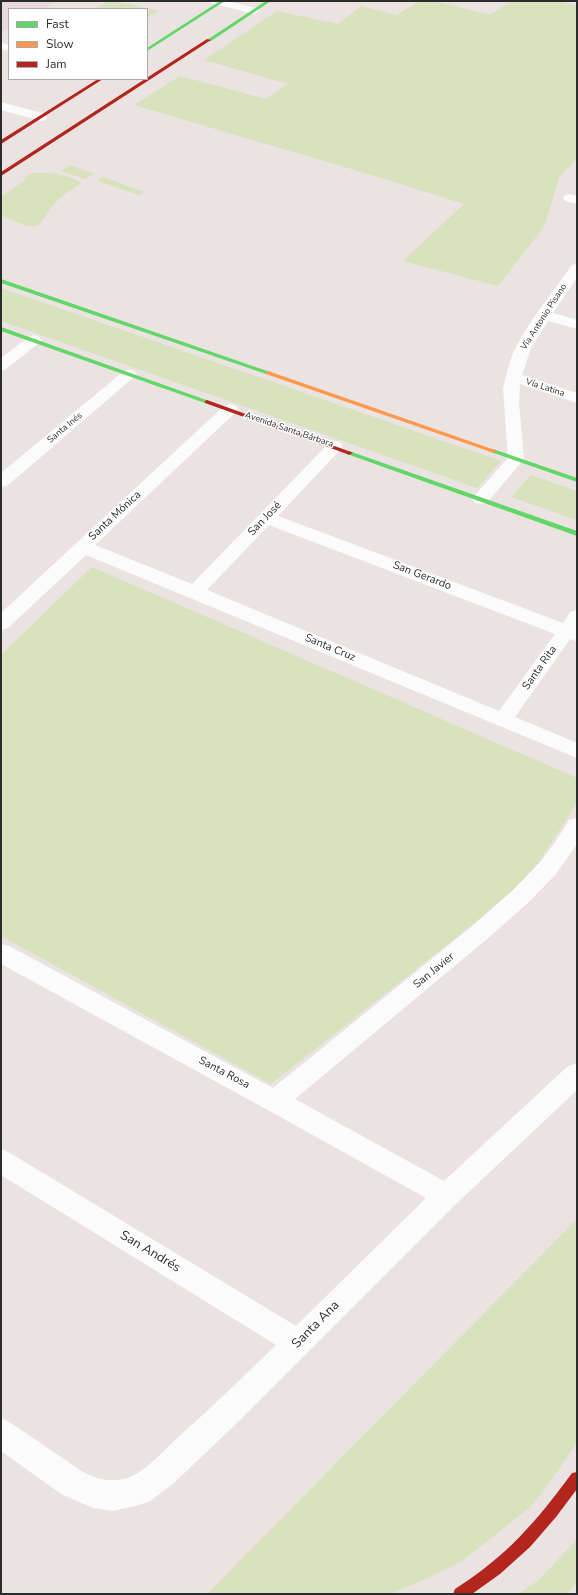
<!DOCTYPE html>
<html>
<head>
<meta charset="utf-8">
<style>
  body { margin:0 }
  #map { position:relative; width:578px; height:1595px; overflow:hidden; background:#eae3e2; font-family:"Nunito Sans",sans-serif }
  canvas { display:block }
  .frame { position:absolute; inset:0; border:2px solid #2b2b2b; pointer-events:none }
  .legend { position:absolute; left:8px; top:8px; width:140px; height:72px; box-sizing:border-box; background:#fff; border:1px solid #aaa; margin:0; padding:5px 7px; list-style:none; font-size:12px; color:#2b2b2b }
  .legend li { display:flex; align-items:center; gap:8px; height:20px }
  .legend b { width:20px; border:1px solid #aaa }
</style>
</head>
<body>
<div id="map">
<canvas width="578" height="1595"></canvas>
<div class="frame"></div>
<ul class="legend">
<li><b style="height:5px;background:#63d668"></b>Fast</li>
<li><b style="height:5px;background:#ff974d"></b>Slow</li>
<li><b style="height:5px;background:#b3261e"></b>Jam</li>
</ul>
</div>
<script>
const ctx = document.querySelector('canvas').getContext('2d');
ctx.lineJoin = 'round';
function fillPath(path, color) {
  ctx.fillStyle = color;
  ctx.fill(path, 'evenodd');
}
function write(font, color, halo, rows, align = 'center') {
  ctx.font = font + ' "Nunito Sans",sans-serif';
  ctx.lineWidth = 3;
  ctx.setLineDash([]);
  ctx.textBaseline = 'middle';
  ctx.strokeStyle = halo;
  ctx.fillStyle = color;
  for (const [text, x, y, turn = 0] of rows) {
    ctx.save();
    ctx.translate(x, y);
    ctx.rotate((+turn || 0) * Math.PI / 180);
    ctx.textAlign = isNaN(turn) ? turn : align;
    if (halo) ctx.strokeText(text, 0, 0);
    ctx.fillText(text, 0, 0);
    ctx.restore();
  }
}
const medical = new Path2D(`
  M 1,1 L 58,1 L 43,9 L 9,9 L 9,28 L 1,32 Z`);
const green = new Path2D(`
  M 108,1 L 115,1 L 159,11 L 147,18 L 147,9 L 94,9 Z
  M 420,1 L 436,1 L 490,15 L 511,1 L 558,1 L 577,6 L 577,159 L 560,176 L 544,227 L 498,286 L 403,261 L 464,204 L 385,179 L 134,105 L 180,76 L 266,99 L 288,84 L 204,60 L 277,11 L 338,24 L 361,6 L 396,15 Z
  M 71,165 L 94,174 L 85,179 L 61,171 Z
  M 32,173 C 45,172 72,174 81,183 L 64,195 L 55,203 L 39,225 C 28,230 11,219 1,215 L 1,197 L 25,180 L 24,178 Z
  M 103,177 L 145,192 L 139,195 L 98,181 L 97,180 Z
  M 1,288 L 501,461 L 477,488 L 1,321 Z
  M 531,475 L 577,491 L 577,520 L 511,497 Z
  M 92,567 L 577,778 L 577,803 L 525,883 L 271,1084 L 1,936 L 1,655 Z
  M 577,1219 L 577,1442 L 543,1492 L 528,1509 L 462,1561 L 436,1574 L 391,1594 L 207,1594 Z
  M 577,1539 L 577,1583 L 567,1594 L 518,1594 L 539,1580 Z`);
const street = new Path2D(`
  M 210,1 L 228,1 L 258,9 L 259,11 L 254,14 L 211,3 Z
  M 1,43 L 9,45 L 9,51 L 1,49 Z
  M 1,102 L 45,114 L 47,117 L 45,120 L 41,121 L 1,110 Z
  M 570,194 L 577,196 L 577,204 L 565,201 L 563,198 L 565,195 Z
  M 577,264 L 577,278 L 553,313 L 577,320 L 577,329 L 548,321 L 531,348 L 522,375 L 577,393 L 577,403 L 520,384 L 519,403 L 524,459 L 487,503 L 481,504 L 475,503 L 472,499 L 475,495 L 508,458 L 503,388 C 507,374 509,360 516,347 C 531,318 553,292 572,265 Z
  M 34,335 L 39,337 L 42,340 L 39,343 L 6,369 L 1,371 L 1,358 L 29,337 Z
  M 129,369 L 134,371 L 137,374 L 134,377 L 7,486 L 1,487 L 1,473 L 124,371 Z
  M 230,404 L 236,406 L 238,409 L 236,412 L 95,545 L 192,584 L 329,443 L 335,441 L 341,443 L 343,446 L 341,449 L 278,516 L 563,623 L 570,612 L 577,610 L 577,641 L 570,639 L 515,717 L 577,743 L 577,758 L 86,555 L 8,628 L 1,630 L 1,613 L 224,406 ZM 269,525 L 555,634 L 499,711 L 207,590 Z
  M 577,818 L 577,844 L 556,874 L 529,902 L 487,939 L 295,1099 L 444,1181 L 568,1066 L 577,1063 L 577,1090 L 455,1205 L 238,1422 L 174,1483 L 150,1501 L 139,1505 L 113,1511 L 93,1508 L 61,1494 L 1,1451 L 1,1418 L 11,1423 L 83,1472 C 98,1480 116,1484 132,1476 C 146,1470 165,1450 176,1439 C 210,1409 243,1377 276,1345 L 1,1175 L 1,1149 L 10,1153 L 296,1326 L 426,1198 L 266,1109 L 1,964 L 1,944 L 9,946 L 273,1088 L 471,927 L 513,890 L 540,862 L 554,844 L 569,820 Z`);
const fast = new Path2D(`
  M 220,1 L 225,1 L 147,51 L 147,48 Z
  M 266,1 L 271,1 L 211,41 L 207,40 Z
  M 1,279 L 270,372 L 271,373 L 270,374 L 266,374 L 1,283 Z
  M 1,327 L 209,401 L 210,402 L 209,403 L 205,403 L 1,331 Z
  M 493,449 L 577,478 L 577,482 L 491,452 L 489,451 Z
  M 349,451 L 577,531 L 577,536 L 347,454 L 347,452 Z`);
const slow = new Path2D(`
  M 268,371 L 495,450 L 497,451 L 493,453 L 491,452 L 266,374 L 266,372 Z`);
const jam = new Path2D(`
  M 207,39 L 211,40 L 1,176 L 1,172 Z
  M 98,79 L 103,79 L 1,144 L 1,140 Z
  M 207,400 L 351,452 L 353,453 L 349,455 L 347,454 L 205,403 L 205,401 Z
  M 577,1472 L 577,1489 L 556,1517 L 530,1547 L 500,1574 L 472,1594 L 453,1594 L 455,1589 C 507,1556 536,1522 572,1473 Z`);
const farStreetnames = [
  ["Vía Antonio Pisano",544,317,-57],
  ["Vía Latina",545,388,18],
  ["Santa Inés",65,428,-40],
  ["Avenida Santa Bárbara",289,430,19]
];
const streetNames = [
  ["Santa Mónica",115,516,-43],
  ["San José",265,519,-46],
  ["San Gerardo",422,576,21],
  ["Santa Cruz",330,648,23],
  ["Santa Rita",540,668,-55],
  ["San Javier",434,971,-39],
  ["Santa Rosa",224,1073,28]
];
const nearStreetnames = [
  ["San Andrés",150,1252,31],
  ["Santa Ana",316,1325,-45]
];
fillPath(medical, '#e7d8dc');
fillPath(green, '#d8e2bc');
fillPath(street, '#fcfbfb');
fillPath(fast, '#63d668');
fillPath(slow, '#ff974d');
fillPath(jam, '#b3261e');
write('9px', '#2b2b2b', '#fff', farStreetnames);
write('11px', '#2b2b2b', '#fff', streetNames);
write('13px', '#2b2b2b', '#fff', nearStreetnames);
</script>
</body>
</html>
